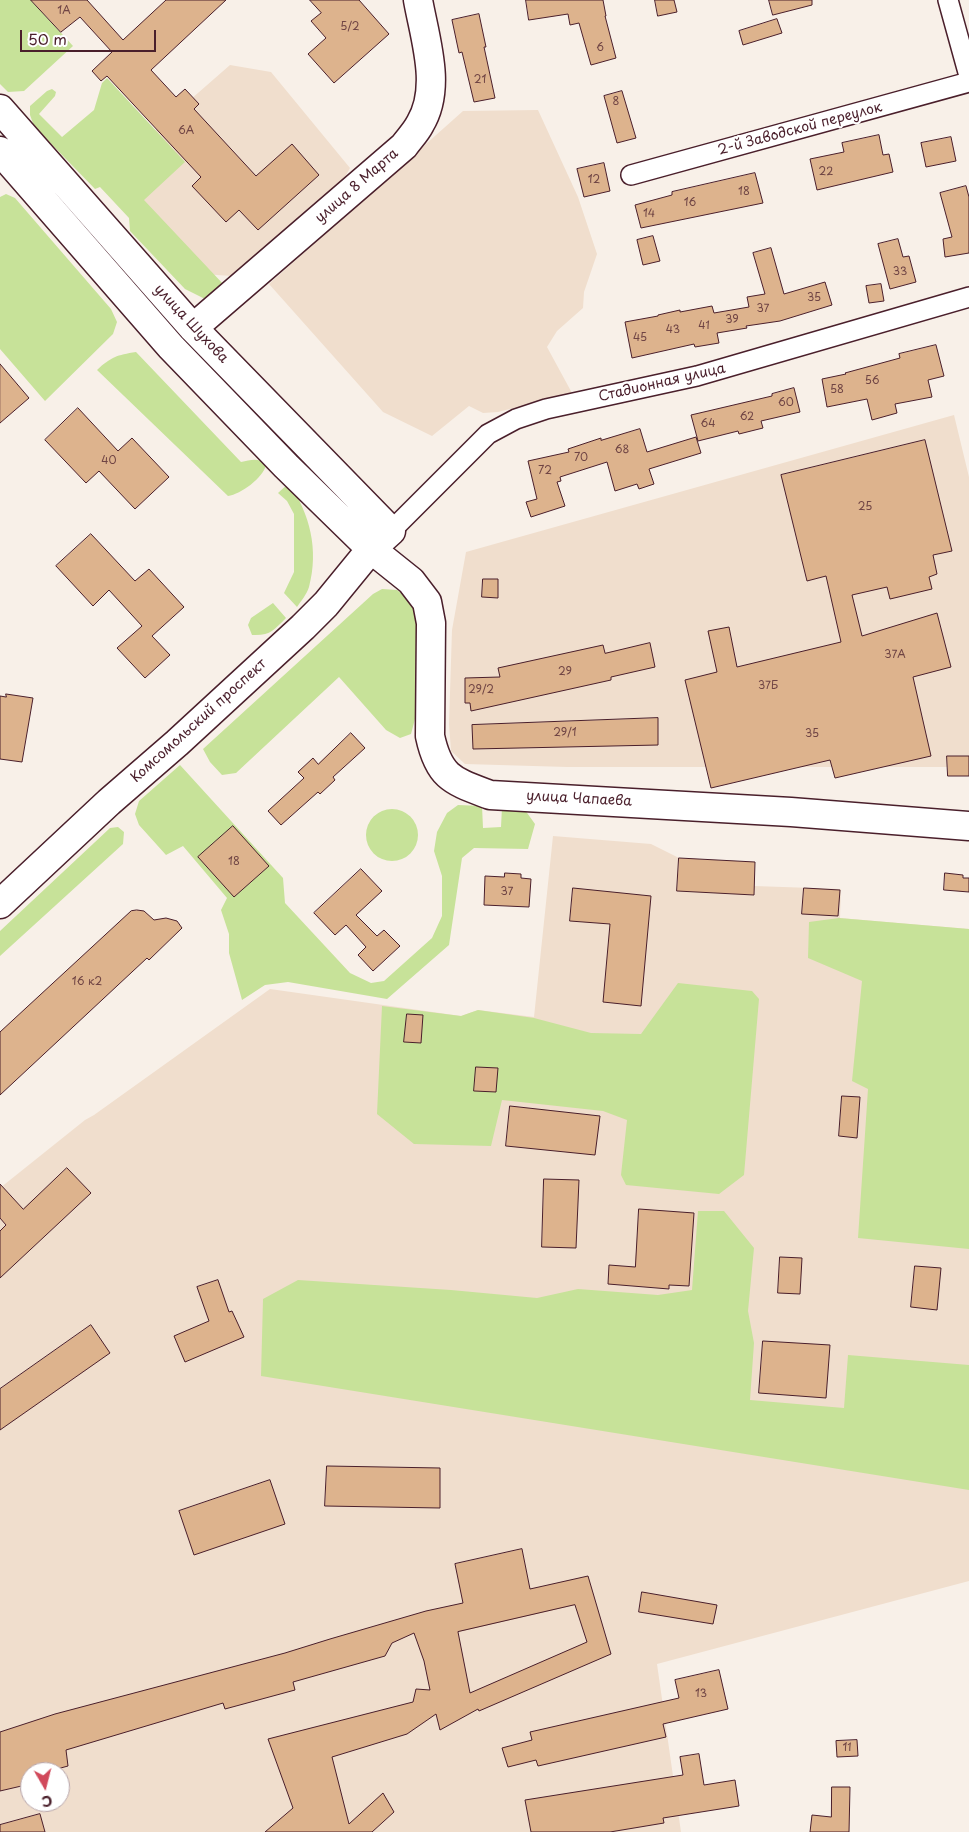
<!DOCTYPE html>
<html>
<head>
<meta charset="utf-8">
<style>
  body { margin:0 }
  #map { position:relative; width:969px; height:1832px; overflow:hidden; background:#f8f0e8; font-family:"Playpen Sans",sans-serif }
  canvas { display:block }
  .north { position:absolute; left:20px; top:1762px; width:50px; height:50px; box-sizing:border-box; background:#fff; border:1px solid #b7a5aa; border-radius:50%; rotate:172deg; font-size:14px; font-weight:700; line-height:20px; text-align:center; color:#4a1f2b }
  .north::after { content:''; display:block; margin:auto; width:18px; height:22px; background:#d1495b; clip-path:polygon(50% 0,100% 100%,50% 72%,0 100%) }
  .scale { position:absolute; left:20px; top:30px; width:136px; height:22px; box-sizing:border-box; border:2px solid #4a1f2b; border-top:0; padding-left:6px; font-size:15px; line-height:18px; white-space:nowrap; color:#4a1f2b; -webkit-text-stroke:4px #fff; paint-order:stroke }
</style>
</head>
<body>
<div id="map">
<canvas width="969" height="1832"></canvas>
<div class="north">С</div>
<div class="scale">50 m</div>
</div>
<script>
const ctx = document.querySelector('canvas').getContext('2d');
ctx.lineJoin = 'round';
function fillPath(path, color) {
  ctx.fillStyle = color;
  ctx.fill(path, 'evenodd');
}
function trace(path, color, width, dash) {
  ctx.strokeStyle = color;
  ctx.lineWidth = width;
  ctx.lineCap = dash ? 'butt' : 'round';
  ctx.setLineDash(dash || []);
  ctx.stroke(path);
}
function write(font, color, halo, rows, align = 'center') {
  ctx.font = font + ' "Playpen Sans",sans-serif';
  ctx.lineWidth = 4.5;
  ctx.setLineDash([]);
  ctx.textBaseline = 'middle';
  ctx.strokeStyle = halo;
  ctx.fillStyle = color;
  for (const [text, x, y, turn = 0] of rows) {
    ctx.save();
    ctx.translate(x, y);
    ctx.rotate((+turn || 0) * Math.PI / 180);
    ctx.textAlign = isNaN(turn) ? turn : align;
    if (halo) ctx.strokeText(text, 0, 0);
    ctx.fillText(text, 0, 0);
    ctx.restore();
  }
}
const built = new Path2D(`
  M 230,65 L 271,72 L 350,168 L 340,186 L 232,276 L 202,274 L 123,189 L 135,148 Z
  M 538,110 L 578,197 L 597,254 L 584,292 L 583,308 L 557,331 L 547,347 L 572,393 L 498,412 L 483,413 L 469,406 L 432,436 L 383,412 L 269,284 L 463,111 Z
  M 954,415 L 969,477 L 969,767 L 567,767 L 465,764 L 451,751 L 449,724 L 452,630 L 466,552 Z
  M 553,836 L 651,844 L 679,858 L 678,891 L 753,895 L 754,886 L 841,889 L 840,918 L 969,929 L 969,1581 L 657,1664 L 681,1832 L 0,1832 L 0,1188 L 85,1120 L 94,1115 L 270,989 L 461,1016 L 478,1010 L 534,1017 ZM 30,1772 L 60,1772 L 60,1802 L 30,1802 Z`);
const green = new Path2D(`
  M 0,0 L 31,0 L 73,46 L 24,91 L 8,92 L 0,84 Z
  M 107,78 L 185,162 L 144,200 L 225,286 L 205,299 L 185,289 L 130,231 L 129,218 L 100,187 L 95,189 L 34,126 L 30,115 L 30,106 L 47,91 L 52,89 L 56,92 L 55,96 L 39,114 L 62,137 L 94,110 L 102,83 Z
  M 6,194 L 15,198 L 111,309 L 117,322 L 113,334 L 45,401 L 0,349 L 0,197 Z
  M 136,352 L 241,462 C 251,460 259,457 266,465 C 263,478 241,494 228,496 L 97,370 C 111,357 117,355 136,352 Z
  M 289,483 C 310,514 319,550 309,587 C 307,594 301,601 297,607 L 284,593 L 294,572 L 294,514 L 287,501 L 278,493 Z
  M 382,589 L 397,590 L 417,605 L 419,704 L 411,734 L 400,738 L 386,730 L 339,677 L 236,773 L 222,775 L 210,762 L 203,749 L 373,594 Z
  M 273,603 L 286,618 C 274,630 270,636 252,635 L 248,625 L 251,618 Z
  M 180,765 L 283,878 L 285,903 L 350,973 L 371,983 L 384,981 L 432,938 L 442,916 L 442,876 L 434,851 L 437,832 L 447,813 L 458,805 L 482,806 L 483,828 L 501,827 L 502,807 L 525,810 L 535,824 L 528,849 L 474,848 L 462,858 L 449,945 L 387,999 L 288,982 L 265,985 L 242,1000 L 229,953 L 229,934 L 221,910 L 227,898 L 183,846 L 166,855 L 139,825 L 135,814 L 139,801 Z
  M366 835a26 26 0 1 1 52 0a26 26 0 1 1-52 0Z
  M 118,827 L 124,832 L 123,844 L 0,956 L 0,931 L 110,828 Z
  M 839,918 L 969,929 L 969,1249 L 858,1238 L 868,1089 L 852,1081 L 862,981 L 808,958 L 809,922 Z
  M 678,983 L 752,991 L 759,999 L 744,1175 L 719,1194 L 626,1185 L 621,1175 L 627,1120 L 603,1111 L 502,1100 L 491,1146 L 414,1144 L 377,1114 L 382,1006 L 461,1016 L 478,1010 L 534,1018 L 591,1033 L 641,1034 Z
  M 698,1211 L 724,1211 L 754,1248 L 748,1311 L 754,1343 L 750,1400 L 844,1408 L 848,1355 L 969,1365 L 969,1490 L 261,1376 L 263,1299 L 298,1280 L 451,1290 L 537,1298 L 578,1289 L 658,1295 L 692,1290 Z`);
const building = new Path2D(`
  M 31,0 L 87,0 L 123,40 L 166,0 L 226,0 L 151,70 L 176,97 L 185,89 L 199,104 L 194,109 L 256,176 L 292,144 L 319,175 L 258,230 L 239,210 L 226,222 L 192,186 L 201,177 L 107,76 L 101,81 L 92,71 L 112,52 L 80,17 L 61,32 Z
  M 310,0 L 359,0 L 389,34 L 334,83 L 308,54 L 326,38 L 311,21 L 321,13 Z
  M 526,0 L 603,0 L 606,16 L 605,16 L 616,58 L 591,65 L 579,23 L 570,25 L 568,14 L 529,20 Z
  M 655,0 L 674,0 L 677,12 L 658,16 Z
  M 769,0 L 812,0 L 812,5 L 773,15 Z
  M 479,14 L 486,47 L 484,47 L 495,98 L 474,102 L 462,52 L 459,53 L 452,20 Z
  M 777,19 L 782,33 L 743,45 L 739,31 Z
  M 622,91 L 636,138 L 617,143 L 604,96 Z
  M 879,135 L 883,155 L 889,154 L 893,172 L 817,190 L 810,159 L 844,152 L 842,143 Z
  M 951,137 L 956,161 L 926,167 L 921,143 Z
  M 604,163 L 610,191 L 584,197 L 577,169 Z
  M 755,173 L 763,203 L 641,228 L 635,205 L 672,195 L 672,192 Z
  M 966,186 L 969,197 L 969,253 L 945,257 L 943,239 L 952,237 L 940,193 Z
  M 653,236 L 660,261 L 643,265 L 637,240 Z
  M 898,239 L 903,257 L 909,256 L 916,282 L 890,289 L 878,244 Z
  M 771,248 L 784,294 L 825,282 L 832,305 L 780,321 L 746,326 L 747,328 L 717,333 L 719,343 L 695,347 L 694,344 L 632,358 L 625,322 L 658,316 L 658,315 L 680,310 L 680,312 L 712,306 L 714,313 L 749,307 L 747,297 L 765,294 L 753,253 Z
  M 881,284 L 884,301 L 869,303 L 866,286 Z
  M 936,345 L 944,376 L 928,380 L 932,397 L 895,404 L 897,413 L 872,420 L 867,399 L 827,407 L 822,379 L 846,374 L 845,373 L 900,358 L 899,354 Z
  M 0,364 L 29,398 L 0,423 Z
  M 794,388 L 800,412 L 761,421 L 763,428 L 739,434 L 738,431 L 698,441 L 691,415 L 772,396 L 772,394 Z
  M 78,408 L 118,451 L 132,438 L 169,477 L 135,509 L 99,471 L 86,483 L 45,440 Z
  M 640,429 L 647,452 L 696,437 L 701,453 L 649,469 L 654,484 L 639,489 L 637,484 L 615,491 L 607,462 L 560,477 L 561,481 L 557,482 L 565,506 L 531,517 L 526,502 L 537,499 L 528,461 L 569,452 L 568,449 L 601,438 L 601,440 Z
  M 925,440 L 952,551 L 933,555 L 937,574 L 929,577 L 932,589 L 890,599 L 887,587 L 852,595 L 862,636 L 937,613 L 951,667 L 913,677 L 931,756 L 835,778 L 830,760 L 711,788 L 685,680 L 717,672 L 708,631 L 729,627 L 737,667 L 841,642 L 826,576 L 807,581 L 781,475 Z
  M 91,534 L 135,581 L 149,569 L 184,607 L 152,636 L 170,655 L 145,678 L 117,648 L 142,626 L 109,590 L 93,606 L 56,566 Z
  M 483,579 L 498,579 L 498,598 L 482,597 Z
  M 650,643 L 655,667 L 611,677 L 611,680 L 471,711 L 470,703 L 465,703 L 465,678 L 500,677 L 498,668 L 603,645 L 605,653 Z
  M 6,694 L 33,698 L 22,762 L 0,759 L 0,696 L 6,697 Z
  M 658,718 L 658,745 L 473,749 L 472,725 Z
  M 351,733 L 365,748 L 333,777 L 335,780 L 320,794 L 318,792 L 281,825 L 268,811 L 304,778 L 298,772 L 313,758 L 318,764 Z
  M 947,756 L 969,756 L 969,776 L 948,776 Z
  M 233,826 L 269,866 L 234,897 L 198,857 Z
  M 679,858 L 755,862 L 754,895 L 677,891 Z
  M 361,869 L 382,891 L 356,915 L 377,936 L 384,930 L 400,946 L 373,971 L 358,955 L 366,947 L 346,925 L 335,935 L 314,913 Z
  M 505,873 L 521,874 L 521,878 L 531,879 L 529,907 L 484,905 L 485,876 L 504,877 Z
  M 945,873 L 963,875 L 963,878 L 969,878 L 969,892 L 944,890 Z
  M 573,888 L 651,896 L 641,1006 L 603,1002 L 610,924 L 570,921 Z
  M 804,888 L 840,890 L 838,916 L 802,914 Z
  M 137,910 L 144,911 L 154,920 L 166,918 L 177,921 L 182,928 L 149,960 L 147,958 L 0,1095 L 0,1032 L 131,911 Z
  M 407,1014 L 423,1015 L 421,1043 L 404,1042 Z
  M 476,1067 L 498,1068 L 496,1092 L 474,1091 Z
  M 842,1096 L 860,1097 L 857,1138 L 839,1136 Z
  M 510,1106 L 600,1116 L 595,1155 L 506,1146 Z
  M 67,1168 L 91,1193 L 0,1278 L 0,1231 L 6,1225 L 0,1218 L 0,1184 L 23,1209 Z
  M 544,1179 L 579,1180 L 576,1248 L 542,1247 Z
  M 639,1209 L 694,1213 L 689,1286 L 669,1285 L 669,1289 L 608,1284 L 609,1265 L 635,1267 Z
  M 780,1257 L 802,1258 L 800,1294 L 778,1293 Z
  M 915,1266 L 941,1268 L 937,1310 L 911,1307 Z
  M 218,1280 L 229,1312 L 232,1311 L 244,1337 L 185,1362 L 174,1336 L 209,1321 L 197,1287 Z
  M 91,1325 L 110,1353 L 0,1430 L 0,1389 Z
  M 763,1341 L 830,1345 L 826,1398 L 759,1393 Z
  M 327,1466 L 440,1468 L 440,1508 L 325,1506 Z
  M 270,1480 L 285,1524 L 194,1555 L 179,1511 Z
  M 522,1549 L 530,1589 L 588,1576 L 611,1654 L 479,1711 L 478,1709 L 440,1730 L 436,1714 L 407,1734 L 332,1757 L 349,1824 L 383,1793 L 394,1812 L 372,1832 L 265,1832 L 293,1808 L 268,1739 L 413,1702 L 416,1689 L 430,1690 L 424,1661 L 414,1633 L 392,1643 L 385,1656 L 293,1682 L 295,1690 L 225,1709 L 223,1703 L 66,1750 L 68,1766 L 46,1772 L 30,1772 L 30,1784 L 0,1791 L 0,1732 L 55,1714 L 285,1653 L 330,1639 L 426,1611 L 463,1603 L 455,1564 ZM 575,1605 L 587,1642 L 470,1693 L 458,1632 Z
  M 642,1592 L 717,1605 L 713,1624 L 639,1612 Z
  M 719,1670 L 728,1709 L 663,1724 L 666,1737 L 538,1766 L 536,1760 L 508,1767 L 502,1748 L 532,1740 L 530,1732 L 679,1698 L 675,1680 Z
  M 857,1740 L 858,1756 L 837,1757 L 836,1741 Z
  M 699,1754 L 704,1785 L 735,1780 L 739,1806 L 663,1818 L 664,1823 L 610,1832 L 531,1832 L 525,1800 L 683,1775 L 680,1757 Z
  M 832,1787 L 850,1787 L 849,1832 L 810,1832 L 812,1815 L 831,1817 Z
  M 40,1814 L 45,1832 L 0,1832 L 0,1825 Z`);
const street = new Path2D(`
  M 948,0 L 969,76
  M 631,175 L 969,82
  M 391,531 L 488,434 L 516,419 L 546,409 L 697,376 L 969,297`);
const secondary = new Path2D(`
  M 0,109 L 193,328 L 391,531 L 371,549 L 326,604 L 303,627 L 177,743 L 109,802 L 0,904
  M 0,151 L 171,347 L 286,466 L 371,549 L 411,581 L 427,602 L 431,623 L 430,736 C 439,778 453,781 490,795 L 791,812 L 969,826
  M 193,328 L 404,146 C 409,139 416,132 420,124 C 442,88 425,39 418,0`);
const numberNames = [
  ["1А",64,11],
  ["5/2",350,27],
  ["6",600,48],
  ["21",480,80],
  ["8",616,102],
  ["6А",186,131],
  ["22",826,172],
  ["12",594,180],
  ["18",744,192],
  ["16",690,203],
  ["14",649,214],
  ["33",900,272],
  ["35",814,298],
  ["37",763,309],
  ["39",732,320],
  ["41",704,326],
  ["43",673,330],
  ["45",640,338],
  ["56",872,381],
  ["58",837,390],
  ["60",786,403],
  ["62",747,417],
  ["64",708,424],
  ["68",622,450],
  ["70",581,458],
  ["40",109,461],
  ["72",545,471],
  ["25",865,507],
  ["37А",895,655],
  ["29",565,672],
  ["37Б",768,686],
  ["29/2",481,690],
  ["29/1",565,733],
  ["35",812,734],
  ["18",234,862],
  ["37",507,892],
  ["16 к2",87,982],
  ["13",701,1694],
  ["11",847,1748]
];
const streetNames = [
  ["2-й Заводской переулок",800,129,-15],
  ["улица 8 Марта",357,186,-41],
  ["улица Шухова",191,324,47],
  ["Стадионная улица",662,383,-13],
  ["Комсомольский проспект",199,721,-42],
  ["улица Чапаева",579,799,3]
];
fillPath(built, '#f0decd');
fillPath(green, '#c7e299');
fillPath(building, '#ddb38d');
trace(building, '#4a1f2b', 1);
trace(street, '#4a1f2b', 22);
trace(secondary, '#4a1f2b', 31);
trace(street, '#fff', 19);
trace(secondary, '#fff', 28);
write('11px', '#6f4444', null, numberNames);
write('14px', '#4a1f2b', '#fff', streetNames);
</script>
</body>
</html>
